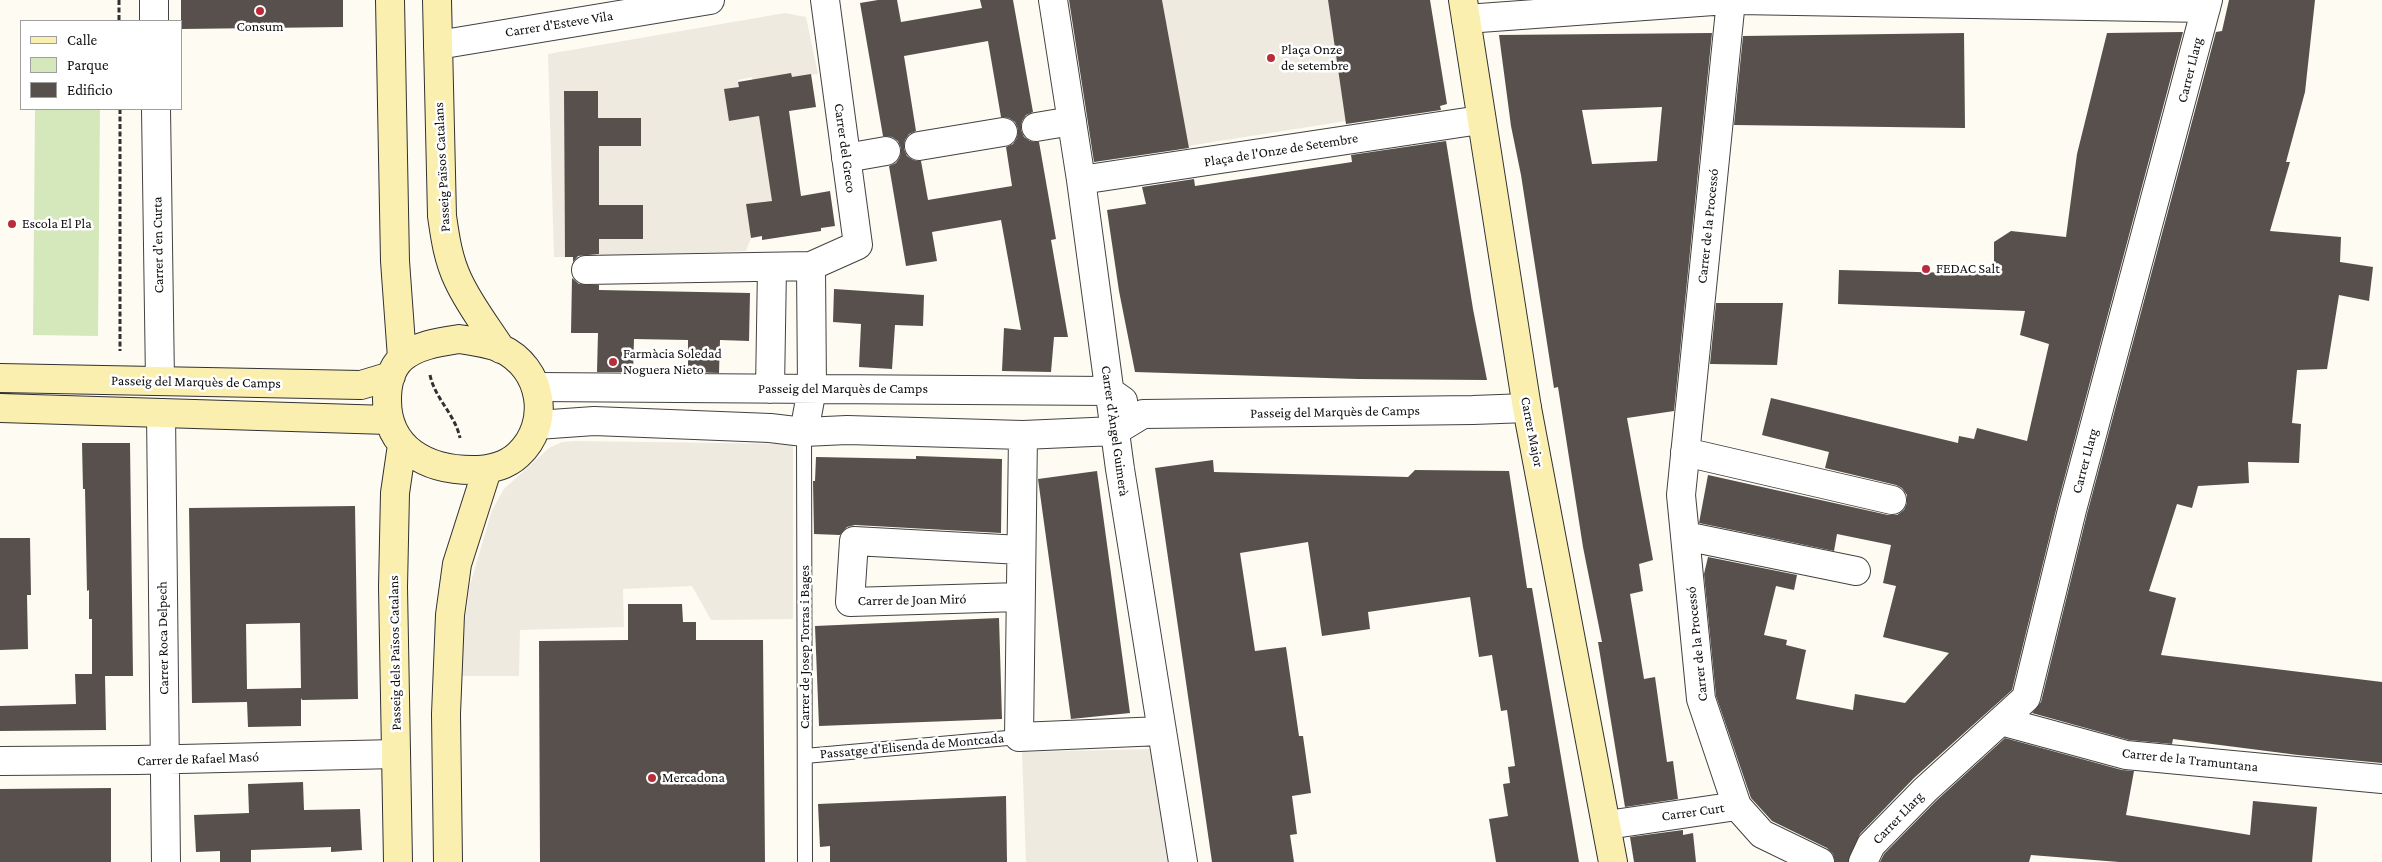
<!DOCTYPE html>
<html>
<head>
<meta charset="utf-8">
<style>
  body { margin:0 }
  #map { position:relative; width:2382px; height:862px; overflow:hidden; background:#fefbf2; font-family:"Crimson Pro",serif }
  canvas { display:block }
  .legend { position:absolute; left:20px; top:20px; width:162px; height:90px; box-sizing:border-box; background:#fff; border:1px solid #9f9f9f; margin:0; padding:6px 9px; list-style:none; font-size:15px; color:#0f0f0f }
  .legend li { display:flex; align-items:center; gap:10px; height:25px }
  .legend b { width:25px; border:1px solid #9f9f9f }
</style>
</head>
<body>
<div id="map">
<canvas width="2382" height="862"></canvas>
<ul class="legend">
<li><b style="height:6px;background:#fbefb0"></b>Calle</li>
<li><b style="height:14px;background:#d5e8bc"></b>Parque</li>
<li><b style="height:14px;background:#57504c"></b>Edificio</li>
</ul>
</div>
<script>
const ctx = document.querySelector('canvas').getContext('2d');
ctx.lineJoin = 'round';
function fillPath(path, color) {
  ctx.fillStyle = color;
  ctx.fill(path, 'evenodd');
}
function trace(path, color, width, dash) {
  ctx.strokeStyle = color;
  ctx.lineWidth = width;
  ctx.lineCap = dash ? 'butt' : 'round';
  ctx.setLineDash(dash || []);
  ctx.stroke(path);
}
function write(font, color, halo, rows, align = 'center') {
  ctx.font = font + ' "Crimson Pro",serif';
  ctx.lineWidth = 5;
  ctx.setLineDash([]);
  ctx.textBaseline = 'middle';
  ctx.strokeStyle = halo;
  ctx.fillStyle = color;
  for (const [text, x, y, turn = 0] of rows) {
    ctx.save();
    ctx.translate(x, y);
    ctx.rotate((+turn || 0) * Math.PI / 180);
    ctx.textAlign = isNaN(turn) ? turn : align;
    if (halo) ctx.strokeText(text, 0, 0);
    ctx.fillText(text, 0, 0);
    ctx.restore();
  }
}
const green = new Path2D(`
  M 35,109 L 100,109 L 98,336 L 33,335 Z`);
const plaza = new Path2D(`
  M 1162,0 L 1328,0 L 1346,121 L 1188,146 Z
  M 785,13 L 806,17 L 818,74 L 792,77 L 791,74 L 753,83 L 752,77 L 738,80 L 739,87 L 729,121 L 759,116 L 772,201 L 746,204 L 751,238 L 746,251 L 599,257 L 599,239 L 643,239 L 643,205 L 599,205 L 599,146 L 641,146 L 641,118 L 598,118 L 598,91 L 564,91 L 565,257 L 554,257 L 548,54 Z
  M 576,441 L 793,444 L 793,619 L 711,620 L 692,586 L 623,589 L 624,627 L 520,630 L 519,676 L 462,676 L 464,626 L 470,585 L 492,510 L 504,489 L 549,448 L 562,442 Z
  M 1152,749 L 1169,862 L 1026,862 L 1022,752 Z`);
const building = new Path2D(`
  M 181,0 L 343,0 L 343,27 L 181,29 Z
  M 878,0 L 897,0 L 901,22 L 982,8 L 980,0 L 1013,0 L 1033,112 L 1026,115 L 1022,121 L 1021,130 L 1024,137 L 1030,141 L 1039,142 L 1056,239 L 1051,240 L 1068,337 L 1054,337 L 1051,372 L 1002,371 L 1004,328 L 1021,330 L 1001,220 L 932,232 L 937,261 L 906,266 L 889,166 L 896,163 L 900,157 L 901,148 L 898,141 L 892,137 L 883,136 L 860,3 ZM 988,41 L 1001,117 L 1009,118 L 1015,122 L 1018,129 L 1017,138 L 1013,144 L 1006,147 L 1012,186 L 928,200 L 921,161 L 913,160 L 907,156 L 904,149 L 905,140 L 909,134 L 916,131 L 904,56 Z
  M 1069,0 L 1162,0 L 1189,148 L 1094,162 Z
  M 1328,0 L 1430,0 L 1447,104 L 1440,106 L 1441,110 L 1346,124 Z
  M 2229,0 L 2315,0 L 2305,92 L 2286,162 L 2290,162 L 2270,231 L 2341,237 L 2340,262 L 2373,267 L 2369,301 L 2339,295 L 2327,369 L 2297,370 L 2292,423 L 2301,424 L 2299,463 L 2248,462 L 2249,483 L 2198,486 L 2192,508 L 2177,504 L 2149,591 L 2176,598 L 2161,655 L 2382,682 L 2382,763 L 2298,755 L 2173,739 L 2172,744 L 2129,740 L 2032,713 L 2041,702 L 2087,514 L 2216,32 L 2222,31 Z
  M 2183,32 L 2057,506 L 2012,690 L 1914,778 L 1860,834 L 1848,862 L 1835,862 L 1833,854 L 1827,848 L 1772,821 L 1751,798 L 1716,696 L 1704,574 L 1708,557 L 1797,575 L 1794,590 L 1776,586 L 1764,635 L 1787,640 L 1786,645 L 1806,650 L 1796,699 L 1853,710 L 1855,694 L 1905,703 L 1949,653 L 1883,637 L 1896,586 L 1883,583 L 1891,545 L 1837,534 L 1834,551 L 1699,523 L 1708,475 L 1888,515 L 1897,515 L 1904,510 L 1907,503 L 1907,495 L 1902,488 L 1896,485 L 1825,468 L 1829,452 L 1762,435 L 1771,398 L 1958,443 L 1959,436 L 1974,439 L 1977,428 L 2027,441 L 2049,344 L 2020,335 L 2025,311 L 1838,304 L 1839,270 L 1994,274 L 1994,242 L 2011,231 L 2066,237 L 2077,154 L 2107,33 Z
  M 1712,33 L 1674,411 L 1627,418 L 1653,560 L 1639,564 L 1643,591 L 1630,594 L 1644,679 L 1655,677 L 1667,762 L 1673,761 L 1678,799 L 1625,807 L 1598,642 L 1602,642 L 1583,547 L 1558,387 L 1554,388 L 1521,175 L 1511,126 L 1499,35 ZM 1662,107 L 1657,161 L 1592,164 L 1582,110 Z
  M 1964,33 L 1965,128 L 1734,125 L 1743,36 Z
  M 791,73 L 792,77 L 811,74 L 816,107 L 789,111 L 801,196 L 830,191 L 835,226 L 821,228 L 821,231 L 762,240 L 762,236 L 751,238 L 746,204 L 772,201 L 759,116 L 729,121 L 724,89 L 739,87 L 738,82 Z
  M 564,91 L 598,91 L 598,118 L 641,118 L 641,146 L 599,146 L 599,205 L 643,205 L 643,239 L 599,239 L 599,254 L 578,256 L 573,262 L 573,257 L 565,257 Z
  M 1446,141 L 1473,309 L 1487,380 L 1358,379 L 1135,372 L 1119,291 L 1107,210 L 1146,204 L 1142,187 L 1194,179 L 1195,186 L 1352,162 L 1351,155 Z
  M 572,278 L 579,284 L 599,285 L 599,290 L 750,293 L 749,341 L 720,340 L 719,373 L 688,372 L 688,340 L 634,339 L 633,372 L 597,372 L 598,333 L 571,333 Z
  M 834,289 L 924,295 L 923,326 L 895,325 L 892,369 L 859,367 L 861,324 L 833,322 Z
  M 1716,303 L 1783,303 L 1777,365 L 1710,364 Z
  M 82,443 L 130,443 L 133,676 L 105,676 L 106,730 L 0,731 L 0,706 L 76,704 L 75,674 L 92,674 L 92,619 L 89,619 L 89,590 L 87,591 L 85,489 L 83,489 Z
  M 916,456 L 1002,459 L 1001,533 L 855,525 L 847,527 L 840,535 L 814,534 L 813,481 L 815,481 L 816,457 L 916,459 Z
  M 1213,460 L 1214,472 L 1408,477 L 1415,470 L 1509,471 L 1527,588 L 1532,588 L 1579,862 L 1496,862 L 1489,819 L 1508,816 L 1503,784 L 1510,783 L 1508,767 L 1515,766 L 1507,710 L 1501,711 L 1492,655 L 1479,657 L 1470,597 L 1368,612 L 1370,629 L 1322,636 L 1308,542 L 1240,553 L 1255,651 L 1286,647 L 1299,736 L 1303,736 L 1311,793 L 1292,796 L 1297,834 L 1290,835 L 1294,862 L 1212,862 L 1155,468 Z
  M 1097,471 L 1130,713 L 1071,719 L 1038,479 Z
  M 355,506 L 358,699 L 302,700 L 301,698 L 301,726 L 248,727 L 247,702 L 192,703 L 189,508 ZM 300,623 L 301,688 L 247,689 L 246,624 Z
  M 0,538 L 30,538 L 31,595 L 27,595 L 28,649 L 0,650 Z
  M 628,604 L 682,604 L 683,622 L 696,622 L 696,640 L 763,640 L 765,862 L 540,862 L 539,641 L 628,640 Z
  M 999,618 L 1002,719 L 819,726 L 815,626 Z
  M 2005,738 L 2122,770 L 2134,771 L 2126,815 L 2250,835 L 2253,801 L 2317,807 L 2312,862 L 2119,862 L 2031,855 L 2029,862 L 1880,862 L 1884,854 L 1936,801 Z
  M 303,782 L 304,810 L 360,809 L 362,850 L 331,852 L 331,847 L 251,850 L 251,862 L 220,862 L 220,851 L 196,852 L 194,815 L 249,813 L 248,784 Z
  M 111,788 L 111,862 L 0,862 L 0,789 Z
  M 1006,796 L 1007,862 L 830,862 L 830,846 L 820,847 L 818,804 Z
  M 1683,830 L 1683,835 L 1693,833 L 1696,862 L 1634,862 L 1630,837 Z`);
const path = new Path2D(`
  M 119,0 L 119,21
  M 120,109 L 120,351
  M 430,375 C 435,399 455,414 460,438`);
const lane = new Path2D(`
  M 804,432 L 805,862
  M 805,756 L 1019,737`);
const street = new Path2D(`
  M 154,0 L 154,21
  M 1053,0 L 1081,180 L 1120,469 L 1183,862
  M 1731,0 L 1681,495 L 1701,699 L 1737,806
  M 1738,0 L 2206,8
  M 1466,19 L 1727,0
  M 438,45 L 710,0
  M 156,109 L 160,381
  M 1036,127 L 1072,121
  M 919,146 L 1003,132
  M 846,158 L 886,151
  M 1081,180 L 1480,120
  M 586,270 L 811,266 L 858,245 L 825,0
  M 536,387 L 1109,391 L 1123,401
  M 770,389 L 772,267
  M 161,413 L 166,862
  M 537,425 L 594,421 L 770,428 L 804,432 L 847,430 L 1023,435 L 1115,431 L 1143,414 L 1473,410 L 1527,408
  M 804,432 L 812,389 L 811,266
  M 1023,435 L 1019,737 L 1161,731
  M 1685,452 L 1892,500
  M 1685,536 L 1856,571
  M 1020,597 L 850,602 L 854,541 L 1021,550
  M 2001,721 L 2126,755 L 2382,779
  M 0,761 L 137,760 L 396,754
  M 1607,825 L 1737,806 L 1762,834 L 1820,862
  M 1863,862 L 1871,845 L 1925,790 L 2026,698 L 2072,510 L 2208,0`);
const secondary = new Path2D(`
  M 390,0 L 395,261 L 402,358
  M 437,0 L 442,216 C 445,237 448,259 458,280 C 469,304 486,326 501,349
  M 1463,0 L 1527,408 L 1613,862
  M 459,339 C 473,341 487,343 500,348 C 543,367 552,424 518,455 C 505,467 489,470 472,470 C 427,470 387,449 387,400 C 387,385 391,368 402,358 C 417,345 440,342 459,339 Z
  M 0,378 L 361,385 L 391,376
  M 0,408 L 388,420
  M 398,862 L 393,587 L 395,493 L 402,445
  M 448,862 L 446,714 L 450,615 L 457,564 L 487,470`);
const markers = [
  [260,11,5,"#b92d3a"],
  [1271,58,5,"#b92d3a"],
  [12,224,5,"#b92d3a"],
  [1926,269,5,"#b92d3a"],
  [613,362,5,"#b92d3a"],
  [652,778,5,"#b92d3a"]
];
const streetNames = [
  ["Carrer d'Esteve Vila",559,24,-9],
  ["Carrer Llarg",2190,70,-76],
  ["Carrer del Greco",845,148,82],
  ["Plaça de l'Onze de Setembre",1281,150,-9],
  ["Passeig Països Catalans",442,167,-93],
  ["Carrer de la Processó",1708,226,-84],
  ["Carrer d'en Curta",158,245,-91],
  ["Passeig del Marquès de Camps",196,382,1],
  ["Passeig del Marquès de Camps",843,389],
  ["Passeig del Marquès de Camps",1335,412,-1],
  ["Carrer d'Àngel Guimerà",1115,431,82],
  ["Carrer Major",1532,432,79],
  ["Carrer Llarg",2085,461,-75],
  ["Carrer de Joan Miró",912,600,-1],
  ["Carrer Roca Delpech",163,638,-91],
  ["Carrer de la Processó",1697,644,-96],
  ["Carrer de Josep Torras i Bages",805,647,-90],
  ["Passeig dels Països Catalans",395,653,-91],
  ["Passatge d'Elisenda de Montcada",912,746,-5],
  ["Carrer de Rafael Masó",198,759,-2],
  ["Carrer de la Tramuntana",2190,760,6],
  ["Carrer Curt",1693,812,-8],
  ["Carrer Llarg",1898,818,-46]
];
const poiNames = [
  ["Consum",260,27,"center"],
  ["Plaça Onze",1281,50],
  ["de setembre",1281,66],
  ["Escola El Pla",22,224],
  ["FEDAC Salt",1936,269],
  ["Farmàcia Soledad",623,354],
  ["Noguera Nieto",623,370],
  ["Mercadona",662,778]
];
fillPath(green, '#d5e8bc');
fillPath(plaza, '#efeae0');
fillPath(building, '#57504c');
trace(lane, '#424242', 16);
trace(street, '#424242', 30);
trace(secondary, '#313131', 30);
trace(path, '#313131', 3, [5, 2.5]);
trace(lane, '#fff', 14);
trace(street, '#fff', 28);
trace(secondary, '#fbefb0', 28);
for (const [x, y, r, color] of markers) {
  const dot = new Path2D();
  dot.arc(x, y, r, 0, 2 * Math.PI);
  ctx.fillStyle = color;
  ctx.fill(dot);
  trace(dot, '#fff', 2);
}
write('14px', '#0f0f0f', '#fff', streetNames);
write('14px', '#0f0f0f', '#fff', poiNames, 'left');
</script>
</body>
</html>
